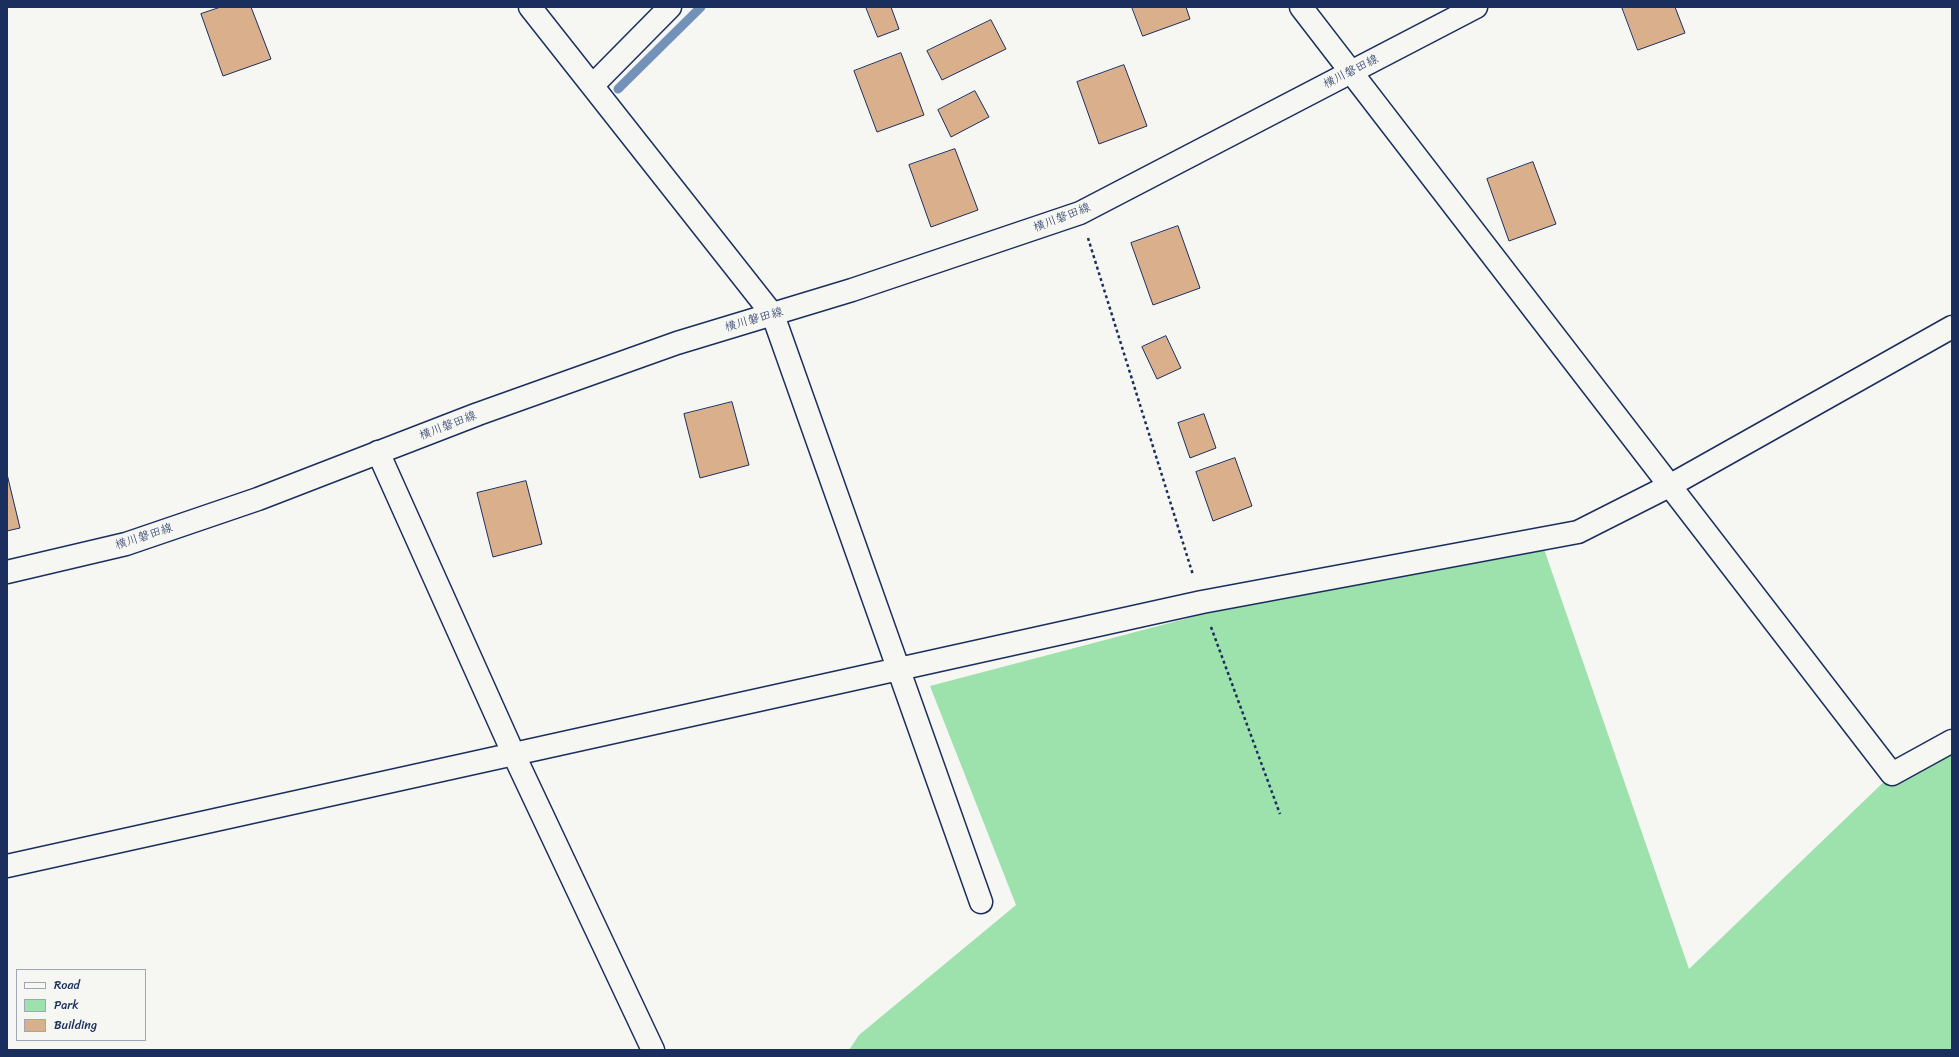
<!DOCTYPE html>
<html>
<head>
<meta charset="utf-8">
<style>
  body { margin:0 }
  #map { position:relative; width:1959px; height:1057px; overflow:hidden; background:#f6f6f2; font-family:Sriracha,sans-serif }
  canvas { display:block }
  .frame { position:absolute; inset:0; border:8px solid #1b2f5e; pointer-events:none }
  .legend { position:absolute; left:16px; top:969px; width:130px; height:72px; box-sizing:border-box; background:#f6f6f2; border:1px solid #9ea6b7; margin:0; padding:5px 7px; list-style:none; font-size:12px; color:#1b2f5e }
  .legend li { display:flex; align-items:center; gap:8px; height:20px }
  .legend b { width:20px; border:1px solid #9ea6b7 }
</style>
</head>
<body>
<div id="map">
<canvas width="1959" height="1057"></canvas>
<div class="frame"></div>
<ul class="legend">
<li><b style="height:5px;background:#f6f6f2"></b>Road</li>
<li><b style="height:11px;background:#9de1ad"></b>Park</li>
<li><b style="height:11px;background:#daaf8b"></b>Building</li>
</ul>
</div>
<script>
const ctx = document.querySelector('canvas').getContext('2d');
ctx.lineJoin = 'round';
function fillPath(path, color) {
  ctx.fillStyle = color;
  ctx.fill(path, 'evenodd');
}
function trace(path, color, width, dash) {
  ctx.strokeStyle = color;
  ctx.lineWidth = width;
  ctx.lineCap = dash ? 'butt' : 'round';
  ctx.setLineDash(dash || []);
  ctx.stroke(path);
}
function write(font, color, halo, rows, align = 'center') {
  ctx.font = font + ' Sriracha,"Klee One",sans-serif';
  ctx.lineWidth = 3.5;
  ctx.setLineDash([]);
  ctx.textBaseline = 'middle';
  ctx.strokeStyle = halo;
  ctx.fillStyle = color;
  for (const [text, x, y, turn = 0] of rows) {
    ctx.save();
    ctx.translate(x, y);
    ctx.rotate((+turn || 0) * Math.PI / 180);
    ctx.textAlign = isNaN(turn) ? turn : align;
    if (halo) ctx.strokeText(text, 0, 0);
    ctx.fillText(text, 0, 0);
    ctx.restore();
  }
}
const green = new Path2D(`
  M 1543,546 L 1689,969 L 1892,774 L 1952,741 L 1952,1050 L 849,1050 L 859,1035 L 1016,905 L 930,686 L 1356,574 Z`);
const stream = new Path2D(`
  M 618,89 L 701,7`);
const building = new Path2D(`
  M 221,7 L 251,7 L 271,59 L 223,76 L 201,14 Z
  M 866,7 L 891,7 L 899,29 L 878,37 Z
  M 1132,7 L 1186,7 L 1190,19 L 1143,36 Z
  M 1622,7 L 1675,7 L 1685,33 L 1638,50 Z
  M 991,20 L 1006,49 L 942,80 L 927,51 Z
  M 901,53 L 924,115 L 877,132 L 854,71 Z
  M 1124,65 L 1147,126 L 1099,144 L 1077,82 Z
  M 975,91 L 989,117 L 951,137 L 938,110 Z
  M 955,149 L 978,210 L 931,227 L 909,165 Z
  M 1533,162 L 1556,224 L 1509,241 L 1487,179 Z
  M 1178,226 L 1200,288 L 1153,305 L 1131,243 Z
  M 1166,336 L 1181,368 L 1157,379 L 1142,347 Z
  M 732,402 L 749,465 L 700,478 L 684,414 Z
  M 1204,414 L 1216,448 L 1190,458 L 1178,423 Z
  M 1235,458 L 1252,506 L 1213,521 L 1196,472 Z
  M 7,474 L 20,528 L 7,531 Z
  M 526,481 L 542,544 L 493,557 L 477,493 Z`);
const path = new Path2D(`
  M 1088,238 L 1193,575
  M 1211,627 L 1280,814`);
const minor = new Path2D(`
  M 530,7 L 773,315 L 981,902
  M 1301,7 L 1892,774 L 1952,741
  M 593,85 L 670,7
  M 378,452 L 514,755 L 653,1050
  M 7,866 L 1202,602 L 1578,532 L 1671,485 L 1952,327`);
const major = new Path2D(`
  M 7,572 L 126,544 L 258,499 L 478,414 L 677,343 L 852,290 L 1080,213 L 1476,7`);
const streetNames = [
  ["横川磐田線",1351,72,-27],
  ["横川磐田線",1062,218,-21],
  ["横川磐田線",754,320,-16],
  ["横川磐田線",448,426,-21],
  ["横川磐田線",144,537,-18]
];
fillPath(green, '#9de1ad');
trace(stream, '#7392b9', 9);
fillPath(building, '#daaf8b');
trace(building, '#1b2f5e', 1);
trace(minor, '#1b2f5e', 25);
trace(major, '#1b2f5e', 25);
trace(path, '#1b2f5e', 2.5, [3, 3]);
trace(minor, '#f6f6f2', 22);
trace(major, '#f6f6f2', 22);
write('12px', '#1b2f5e', '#f6f6f2', streetNames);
</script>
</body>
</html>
